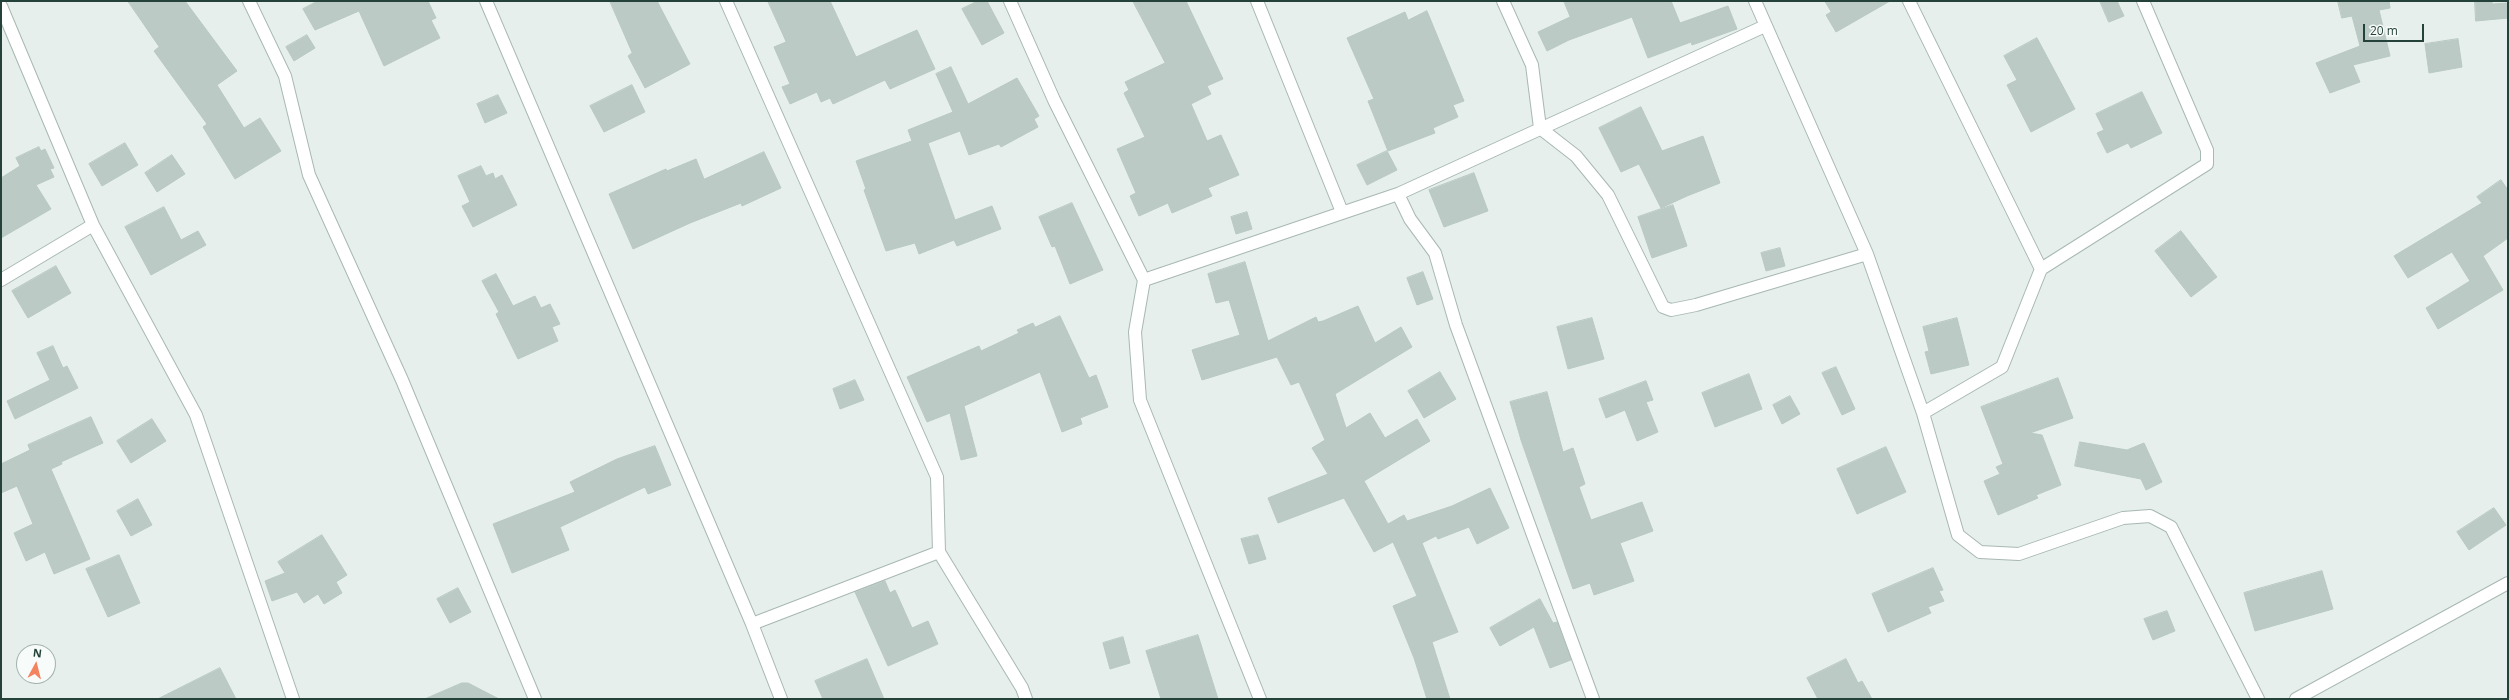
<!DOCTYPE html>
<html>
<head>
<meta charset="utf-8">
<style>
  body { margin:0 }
  #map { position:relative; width:2509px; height:700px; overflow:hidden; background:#e6efeb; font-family:"Open Sans",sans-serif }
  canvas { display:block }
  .frame { position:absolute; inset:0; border:2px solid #24423a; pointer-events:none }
  .north { position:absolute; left:16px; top:644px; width:40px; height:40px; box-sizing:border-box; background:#f7fbf9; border:1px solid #a3b1ad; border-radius:50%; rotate:7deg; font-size:11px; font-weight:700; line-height:16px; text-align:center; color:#24423a }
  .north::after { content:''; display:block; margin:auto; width:14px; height:18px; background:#f4845f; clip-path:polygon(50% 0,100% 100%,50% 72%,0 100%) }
  .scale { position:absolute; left:2363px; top:24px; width:61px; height:18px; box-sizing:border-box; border:2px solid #24423a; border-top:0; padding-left:5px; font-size:12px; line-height:14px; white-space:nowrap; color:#24423a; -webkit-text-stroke:3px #f7fbf9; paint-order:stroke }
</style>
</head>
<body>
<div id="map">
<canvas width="2509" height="700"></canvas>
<div class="frame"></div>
<div class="north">N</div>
<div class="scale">20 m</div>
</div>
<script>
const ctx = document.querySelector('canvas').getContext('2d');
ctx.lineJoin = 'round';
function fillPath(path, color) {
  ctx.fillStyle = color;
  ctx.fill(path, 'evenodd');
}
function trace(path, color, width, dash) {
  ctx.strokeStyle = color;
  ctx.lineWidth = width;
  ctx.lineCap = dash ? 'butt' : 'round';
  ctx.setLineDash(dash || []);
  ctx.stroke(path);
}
const building = new Path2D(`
  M 128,1 L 185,1 L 237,71 L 217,85 L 244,128 L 260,118 L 281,151 L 235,179 L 203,127 L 207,124 L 154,51 L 159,47 Z
  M 318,1 L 428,1 L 436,18 L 431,20 L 440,38 L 384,66 L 359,11 L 315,30 L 303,9 Z
  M 610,1 L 657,1 L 690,64 L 645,88 L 628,56 L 632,53 Z
  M 768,1 L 830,1 L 856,57 L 917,30 L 935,69 L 890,89 L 885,80 L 833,104 L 830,98 L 821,102 L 817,92 L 790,104 L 782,87 L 790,84 L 774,47 L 786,42 Z
  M 978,1 L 987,1 L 1004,33 L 982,45 L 962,9 Z
  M 1133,1 L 1186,1 L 1223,79 L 1207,86 L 1211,94 L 1191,104 L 1207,141 L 1221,135 L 1239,175 L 1208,188 L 1212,196 L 1172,213 L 1168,203 L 1139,216 L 1130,196 L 1136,193 L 1117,149 L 1145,137 L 1124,93 L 1129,90 L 1125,82 L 1165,63 Z
  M 1564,1 L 1671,1 L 1680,23 L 1728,6 L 1737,29 L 1692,45 L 1691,42 L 1648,58 L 1632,17 L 1569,40 L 1547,51 L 1538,32 L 1570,17 Z
  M 1825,1 L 1890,1 L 1836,32 L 1826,15 L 1831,12 Z
  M 2100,1 L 2117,1 L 2124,16 L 2109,22 Z
  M 2338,1 L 2389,1 L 2390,8 L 2379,10 L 2390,56 L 2353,65 L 2360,82 L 2330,93 L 2316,63 L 2360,46 L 2352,16 L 2342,18 Z
  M 2475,1 L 2492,1 L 2492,4 L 2508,3 L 2508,18 L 2476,21 Z
  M 1427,11 L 1464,101 L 1453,105 L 1458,117 L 1433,128 L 1435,133 L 1388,151 L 1368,101 L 1374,99 L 1347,38 L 1405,12 L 1408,20 Z
  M 307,35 L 315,48 L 294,61 L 286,47 Z
  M 2037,38 L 2075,109 L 2031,132 L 2007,85 L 2017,80 L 2004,56 Z
  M 2458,39 L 2462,67 L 2429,73 L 2425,44 Z
  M 951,67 L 968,104 L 1017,78 L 1039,116 L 1034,119 L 1038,127 L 1001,147 L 999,144 L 969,155 L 960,131 L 928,143 L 955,220 L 992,206 L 1001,229 L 957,246 L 954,240 L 919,254 L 915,243 L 886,251 L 864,190 L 866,189 L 856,161 L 912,141 L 908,130 L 953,112 L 936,74 Z
  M 632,85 L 645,112 L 604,132 L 590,106 Z
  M 2142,92 L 2162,133 L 2131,148 L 2128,143 L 2107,153 L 2097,133 L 2104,130 L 2096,114 Z
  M 498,95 L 507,113 L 485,123 L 477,104 Z
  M 1641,107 L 1662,151 L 1703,136 L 1720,183 L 1687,196 L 1661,208 L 1639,164 L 1621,172 L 1599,128 Z
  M 125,143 L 138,165 L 102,186 L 89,164 Z
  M 39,147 L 41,151 L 45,149 L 54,168 L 50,169 L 54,177 L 36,185 L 51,209 L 1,238 L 1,178 L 20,166 L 16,158 Z
  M 1387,151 L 1397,170 L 1367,185 L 1357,165 Z
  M 764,152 L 781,188 L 742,206 L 741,203 L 690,223 L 633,249 L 609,194 L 666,169 L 667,171 L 696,159 L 704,179 Z
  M 172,155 L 185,174 L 157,192 L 145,173 Z
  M 481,166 L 486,176 L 493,173 L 495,179 L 502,175 L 517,205 L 473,227 L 462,206 L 470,202 L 458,176 Z
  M 1474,173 L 1488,211 L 1444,227 L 1429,190 Z
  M 2501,180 L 2508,190 L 2508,238 L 2483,256 L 2503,290 L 2438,329 L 2426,308 L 2470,281 L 2452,252 L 2408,278 L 2394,256 L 2482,203 L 2477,197 Z
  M 1072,203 L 1103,270 L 1070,284 L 1055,246 L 1052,247 L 1039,217 Z
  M 1673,205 L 1687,246 L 1652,258 L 1638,217 Z
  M 164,207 L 181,240 L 198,231 L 206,245 L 151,275 L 125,227 Z
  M 1247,212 L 1252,229 L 1236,234 L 1231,217 Z
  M 2181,231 L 2217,277 L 2191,297 L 2155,251 Z
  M 1780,248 L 1785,266 L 1766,271 L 1761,253 Z
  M 1245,262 L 1268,341 L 1316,317 L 1318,322 L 1323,321 L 1358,306 L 1375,343 L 1401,327 L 1412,347 L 1335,394 L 1346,428 L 1370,413 L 1385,438 L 1417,419 L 1430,441 L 1364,481 L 1388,524 L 1404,515 L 1407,521 L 1452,506 L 1490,488 L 1509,528 L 1477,544 L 1469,527 L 1438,539 L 1436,536 L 1422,543 L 1458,632 L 1432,642 L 1450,699 L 1427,699 L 1414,658 L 1393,606 L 1417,596 L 1393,542 L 1374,552 L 1344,498 L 1278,523 L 1268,498 L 1328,474 L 1312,448 L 1325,440 L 1299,382 L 1291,385 L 1277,357 L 1202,380 L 1192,350 L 1240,335 L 1229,300 L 1216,303 L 1208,274 Z
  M 56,266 L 71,293 L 28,318 L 12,291 Z
  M 1423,272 L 1433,299 L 1417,305 L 1407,278 Z
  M 496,274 L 513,306 L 535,296 L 541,308 L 550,304 L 560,324 L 552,327 L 558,341 L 518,359 L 496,314 L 499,312 L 482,281 Z
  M 1060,316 L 1089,378 L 1096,375 L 1108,407 L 1080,418 L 1082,424 L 1062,432 L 1040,372 L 964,406 L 977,456 L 961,460 L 950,413 L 927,422 L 907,377 L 979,346 L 981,351 L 1019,333 L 1017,330 L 1033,323 L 1035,327 Z
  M 1592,318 L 1604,359 L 1568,369 L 1557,327 Z
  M 1957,318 L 1969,365 L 1931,374 L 1925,352 L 1929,351 L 1923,327 Z
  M 53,346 L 63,368 L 67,366 L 78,388 L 15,419 L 7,401 L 50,380 L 37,353 Z
  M 1836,367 L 1855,409 L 1842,415 L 1822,373 Z
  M 1440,372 L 1456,399 L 1424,418 L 1408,391 Z
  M 1749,374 L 1762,409 L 1715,427 L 1702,393 Z
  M 2058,378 L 2073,418 L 2030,433 L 2042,435 L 2061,485 L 2036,495 L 2038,498 L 1998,515 L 1984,481 L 2000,474 L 1996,467 L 2003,464 L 1981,407 Z
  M 855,380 L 864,400 L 840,409 L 833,389 Z
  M 1646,381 L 1653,400 L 1646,402 L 1658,432 L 1637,441 L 1625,410 L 1606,418 L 1599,399 Z
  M 1547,392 L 1563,452 L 1573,448 L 1585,484 L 1579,487 L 1591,520 L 1642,502 L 1653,531 L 1620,543 L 1634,581 L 1594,595 L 1590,583 L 1573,589 L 1521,440 L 1510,402 Z
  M 1790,396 L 1800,414 L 1782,424 L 1773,405 Z
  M 91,417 L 103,443 L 61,462 L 62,464 L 51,469 L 90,559 L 54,574 L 45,552 L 26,561 L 14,533 L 33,524 L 17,486 L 1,493 L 1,464 L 30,450 L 28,445 Z
  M 152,419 L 166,441 L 131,463 L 117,441 Z
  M 2080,442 L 2127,450 L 2144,443 L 2162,482 L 2146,490 L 2141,479 L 2075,466 Z
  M 655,446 L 671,485 L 648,494 L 645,487 L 560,527 L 569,550 L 512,573 L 493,524 L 575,492 L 570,482 L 617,459 Z
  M 1886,447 L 1906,492 L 1857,514 L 1837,469 Z
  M 138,499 L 152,525 L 131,536 L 117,511 Z
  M 2494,508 L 2506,525 L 2469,550 L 2457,532 Z
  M 322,535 L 347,575 L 336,582 L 342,593 L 324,604 L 318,594 L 304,603 L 297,592 L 272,601 L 265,581 L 285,573 L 278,562 Z
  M 1258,535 L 1266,559 L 1249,564 L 1241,539 Z
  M 119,555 L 140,603 L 108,617 L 86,569 Z
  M 1933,568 L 1943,590 L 1939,591 L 1944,601 L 1928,607 L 1931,613 L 1888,632 L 1872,594 Z
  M 2322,571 L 2333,609 L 2255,631 L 2244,593 Z
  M 885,581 L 890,593 L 895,590 L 912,628 L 928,621 L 938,644 L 888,666 L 855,592 Z
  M 458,588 L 471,612 L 450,623 L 437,599 Z
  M 1540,599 L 1553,623 L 1557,622 L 1571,660 L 1550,668 L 1534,627 L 1500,646 L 1490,628 Z
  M 2167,611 L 2175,631 L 2153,640 L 2144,619 Z
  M 1198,635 L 1218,699 L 1161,699 L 1146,651 Z
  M 1123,637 L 1130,663 L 1110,669 L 1103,643 Z
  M 867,659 L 884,699 L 823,699 L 815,681 Z
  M 1846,659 L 1858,683 L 1862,681 L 1872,699 L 1818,699 L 1807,678 Z
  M 220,668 L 236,699 L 158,699 Z
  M 462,683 L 468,683 L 499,699 L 425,699 Z`);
const minor = new Path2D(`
  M 249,1 L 285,76 L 309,175 L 402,380 L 535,699
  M 486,1 L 752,624 L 781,699
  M 726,1 L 937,477 L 939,552 L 1022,688 L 1026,699
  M 1010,1 L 1054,100 L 1144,280
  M 1257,1 L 1342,212
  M 1503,1 L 1532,65 L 1540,128 L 1576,156 L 1608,195 L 1663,307 L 1671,310 L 1696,305 L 1867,254
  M 1755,1 L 1867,254 L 1923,413 L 1958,535 L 1980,552 L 2019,554 L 2123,518 L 2150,516 L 2171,527 L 2258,699
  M 1909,1 L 2041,269
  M 1,6 L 93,225 L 196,415 L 293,699
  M 1398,194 L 1410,219 L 1435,253 L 1456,325 L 1593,699
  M 1,280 L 93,225
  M 1923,413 L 2002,367 L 2041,269 L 2207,164 L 2207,150 L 2143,1
  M 752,624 L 939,552
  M 1260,699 L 1140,400 L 1135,332 L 1144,280 L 1398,194 L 1765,26
  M 2296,699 L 2508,583`);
fillPath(building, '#bbcac4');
trace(building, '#b8c9c2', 1);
trace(minor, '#a8b8b2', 14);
trace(minor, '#fff', 12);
</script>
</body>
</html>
